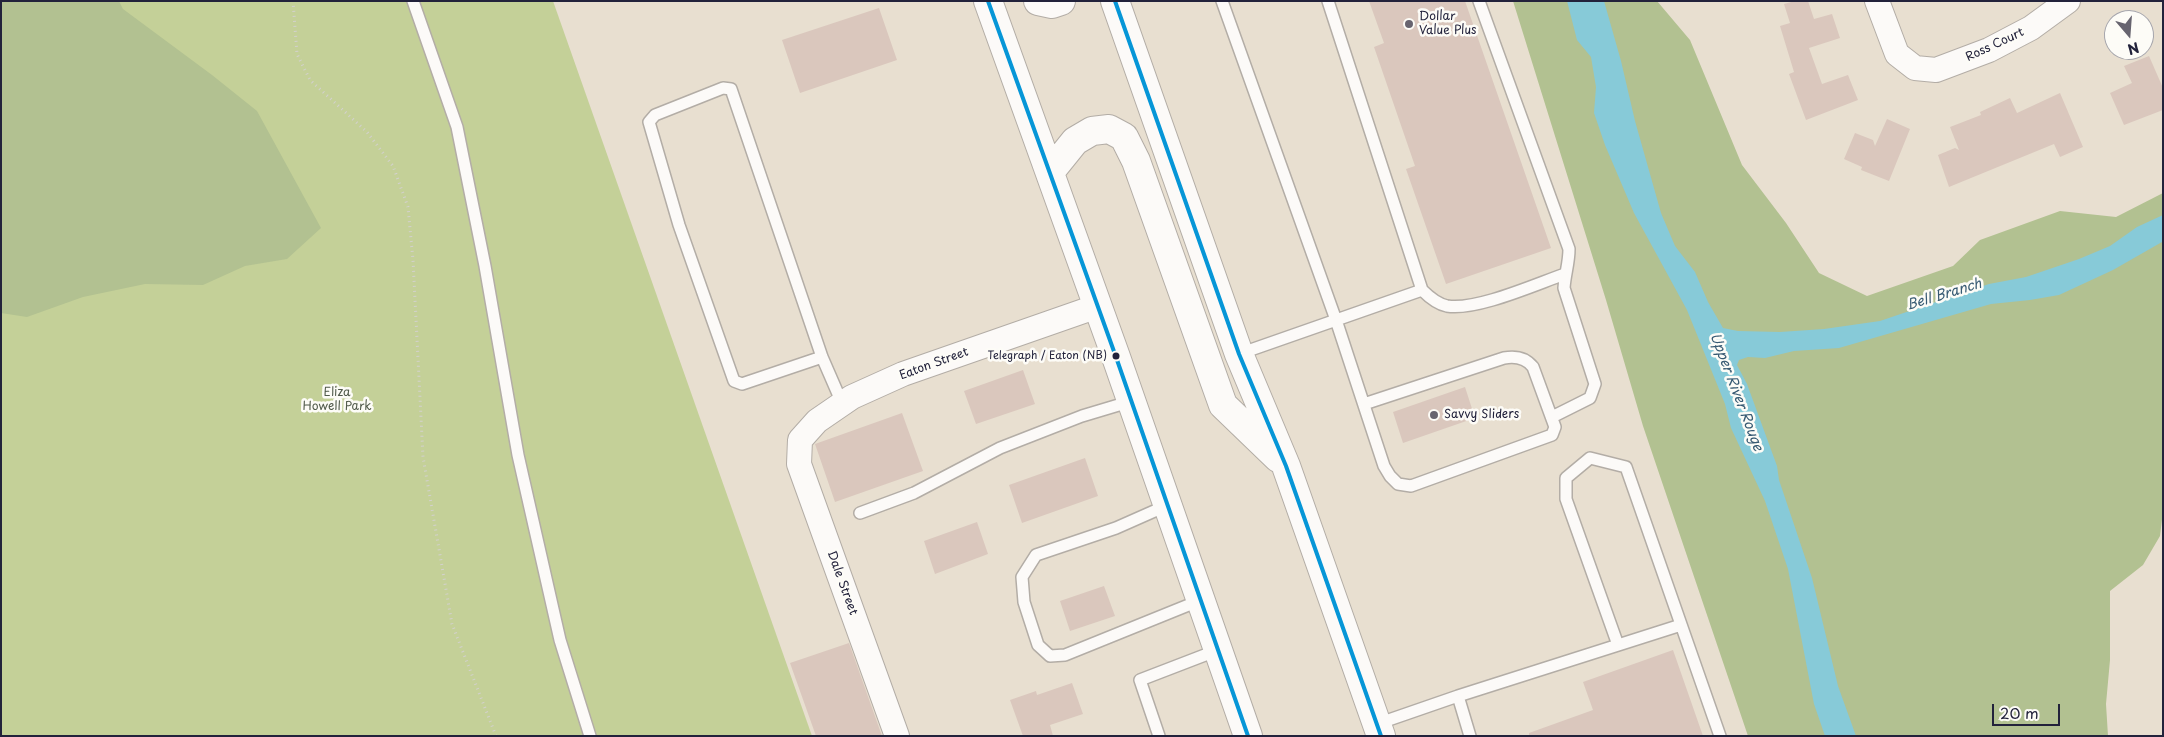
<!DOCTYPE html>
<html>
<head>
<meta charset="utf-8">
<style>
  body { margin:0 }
  #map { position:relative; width:2164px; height:737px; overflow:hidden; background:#e8dfd0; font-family:"Playpen Sans",sans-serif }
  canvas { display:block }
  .frame { position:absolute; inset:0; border:2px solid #22223b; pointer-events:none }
  .north { position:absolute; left:2104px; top:10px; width:50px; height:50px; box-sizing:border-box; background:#fdfcf7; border:1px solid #a5a5ac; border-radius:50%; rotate:162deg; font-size:14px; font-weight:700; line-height:20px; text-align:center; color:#22223b }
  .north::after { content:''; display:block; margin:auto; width:18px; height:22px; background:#67646f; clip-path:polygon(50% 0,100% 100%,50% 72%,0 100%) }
  .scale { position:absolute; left:1992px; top:704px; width:68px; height:22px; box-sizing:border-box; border:2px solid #22223b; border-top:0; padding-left:6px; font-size:15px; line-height:18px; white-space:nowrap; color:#22223b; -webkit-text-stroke:4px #fdfcf7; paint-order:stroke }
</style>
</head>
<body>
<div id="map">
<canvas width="2164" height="737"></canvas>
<div class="frame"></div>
<div class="north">N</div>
<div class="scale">20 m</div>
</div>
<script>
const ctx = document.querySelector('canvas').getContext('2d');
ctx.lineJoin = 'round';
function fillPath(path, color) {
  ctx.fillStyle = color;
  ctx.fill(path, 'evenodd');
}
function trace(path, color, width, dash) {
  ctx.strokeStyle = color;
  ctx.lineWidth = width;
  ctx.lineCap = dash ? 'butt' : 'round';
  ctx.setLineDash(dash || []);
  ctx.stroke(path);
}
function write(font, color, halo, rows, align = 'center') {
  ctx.font = font + ' "Playpen Sans",sans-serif';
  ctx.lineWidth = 5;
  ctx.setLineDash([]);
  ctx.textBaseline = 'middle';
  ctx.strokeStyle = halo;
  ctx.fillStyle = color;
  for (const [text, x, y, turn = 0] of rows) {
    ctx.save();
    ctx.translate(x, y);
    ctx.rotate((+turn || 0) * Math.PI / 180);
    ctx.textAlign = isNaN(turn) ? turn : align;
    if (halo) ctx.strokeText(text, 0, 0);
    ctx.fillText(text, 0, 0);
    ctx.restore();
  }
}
const green = new Path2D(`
  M 1,1 L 553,1 L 812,736 L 1,736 Z`);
const forest = new Path2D(`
  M 1,1 L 119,1 L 123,9 L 212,75 L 257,111 L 321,228 L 287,259 L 245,266 L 203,285 L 145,284 L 83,297 L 27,317 L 1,313 Z
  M 1513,1 L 1657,1 L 1690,40 L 1742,165 L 1786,223 L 1819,273 L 1867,296 L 1953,266 L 1980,240 L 2060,211 L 2116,217 L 2163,193 L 2163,511 L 2160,536 L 2143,565 L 2110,591 L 2110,660 L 2106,704 L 2108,736 L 1748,736 L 1643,426 L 1606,300 Z`);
const water = new Path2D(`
  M 1567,1 L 1604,1 L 1621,61 L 1635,121 L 1661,213 L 1675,246 L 1695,272 L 1708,302 L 1723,328 L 1738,331 L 1780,332 L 1824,329 L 1880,321 L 1989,284 L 2026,277 L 2079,259 L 2110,246 L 2137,227 L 2163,215 L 2162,242 L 2113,270 L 2059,295 L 2030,300 L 1991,304 L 1839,348 L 1794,351 L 1765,358 L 1748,357 L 1739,360 L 1737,365 L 1747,384 L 1777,466 L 1779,480 L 1812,578 L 1838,686 L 1856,736 L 1825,736 L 1814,704 L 1788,569 L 1765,501 L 1731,428 L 1725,404 L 1687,310 L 1634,213 L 1605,145 L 1594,113 L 1596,87 L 1591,57 L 1577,40 Z`);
const building = new Path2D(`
  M 1369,1 L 1465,1 L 1551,248 L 1446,284 L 1406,169 L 1415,166 L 1374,47 L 1384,43 Z
  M 1795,1 L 1808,1 L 1814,19 L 1832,14 L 1840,38 L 1809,48 L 1822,84 L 1848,75 L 1858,100 L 1806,120 L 1789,74 L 1794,72 L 1780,26 L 1790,23 L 1784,4 Z
  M 879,8 L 897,60 L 800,93 L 782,40 Z
  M 2149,56 L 2163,88 L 2163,110 L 2124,125 L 2110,93 L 2132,83 L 2124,66 Z
  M 2060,93 L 2083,147 L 2060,157 L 2054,144 L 1949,187 L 1938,155 L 1955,148 L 1959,150 L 1950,127 L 1981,115 L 1980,112 L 2010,98 L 2017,113 Z
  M 1887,119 L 1910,129 L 1889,181 L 1861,170 L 1862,167 L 1844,159 L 1855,133 L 1873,140 L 1875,146 Z
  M 1023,370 L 1035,404 L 976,424 L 964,391 Z
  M 1465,387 L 1475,418 L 1403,443 L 1393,412 Z
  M 902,413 L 923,471 L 835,502 L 815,444 Z
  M 1085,458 L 1098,496 L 1022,523 L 1009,485 Z
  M 977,522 L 988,554 L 935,574 L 924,541 Z
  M 1104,586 L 1115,616 L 1070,631 L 1060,601 Z
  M 849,643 L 882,736 L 816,736 L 790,663 Z
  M 1673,650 L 1703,736 L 1529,736 L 1529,733 L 1593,710 L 1583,682 Z
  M 1072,683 L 1083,714 L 1050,725 L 1053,736 L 1023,736 L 1010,700 L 1036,691 L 1037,695 Z`);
const path = new Path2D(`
  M 293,1 L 297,54 L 310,80 L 367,132 L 393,166 L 408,207 L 413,260 L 423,457 L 452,624 L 496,736`);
const service = new Path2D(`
  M 413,1 L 457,127 L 485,266 L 518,455 L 560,640 L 590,736
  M 1222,1 L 1336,320 L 1384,466 L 1390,476 L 1398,484 L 1411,486 L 1552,435 L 1555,427 L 1533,367 C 1526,358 1515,356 1504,358 L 1364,404
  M 1479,1 L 1569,249 C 1569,263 1565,274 1564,288 L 1595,384 L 1590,398 L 1552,417
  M 1422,290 C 1429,297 1437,304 1447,306 C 1476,311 1536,284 1565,274
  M 1239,354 L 1422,290 L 1328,1
  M 822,357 L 742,384 L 734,381 L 679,225 L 649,122 L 655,115 L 723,88 L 731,89 L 822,357 L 842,403
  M 1168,505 L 1116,528 L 1036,555 L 1022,577 L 1024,602 L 1038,645 L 1050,656 L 1065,655 L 1201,600
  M 860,513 L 914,493 L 1000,448 L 1082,416 L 1132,401
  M 1618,645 L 1566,499 L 1566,478 L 1590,458 L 1626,467 L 1720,736
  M 1458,696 L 1681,625
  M 1377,724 L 1458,696 L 1470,736
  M 1159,736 L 1140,680 L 1218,650`);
const minor = new Path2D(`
  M 1877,1 L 1897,54 L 1915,68 L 1936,70 L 1989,50 L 2031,28 L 2068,1
  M 897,736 L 799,464 L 800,440 L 817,421 L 852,397 L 903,374 L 1098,306`);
const primary = new Path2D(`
  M 988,1 L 1116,357 L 1248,736
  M 1038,1 L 1052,4 L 1061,1
  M 1115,1 L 1239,354 L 1286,466 L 1381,736
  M 1050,172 L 1075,141 L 1092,131 L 1109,129 L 1124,137 L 1136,161 L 1223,405 L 1278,458`);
const bus1 = new Path2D(`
  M 988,1 L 1116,357 L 1248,736
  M 1115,1 L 1239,354 L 1286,466 L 1381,736`);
const markers = [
  [1409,24,5,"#67646f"],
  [1116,356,4.5,"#22223b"],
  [1434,415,5,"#67646f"]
];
const busNames = [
  ["Telegraph / Eaton (NB)",1107,356]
];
const poiNames = [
  ["Dollar",1419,17],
  ["Value Plus",1419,31],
  ["Savvy Sliders",1444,415]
];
const streetNames = [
  ["Ross Court",1995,45,-25],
  ["Eaton Street",934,364,-20],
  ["Dale Street",842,583,70]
];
const parkNames = [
  ["Eliza",337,393],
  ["Howell Park",337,407]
];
const waterNames = [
  ["Bell Branch",1944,295,-17],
  ["Upper River Rouge",1736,392,69]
];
fillPath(green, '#c4d098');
fillPath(forest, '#b2c191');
fillPath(water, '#87cad8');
fillPath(building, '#dac7bd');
trace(service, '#b3ada6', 14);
trace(minor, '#b3ada6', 26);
trace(primary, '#b3ada6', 30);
trace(path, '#d3d1cd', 3, [1, 4]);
trace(service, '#fcfaf8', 11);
trace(minor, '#fcfaf8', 24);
trace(primary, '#fcfaf8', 28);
trace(bus1, '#0696d7', 4);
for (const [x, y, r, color] of markers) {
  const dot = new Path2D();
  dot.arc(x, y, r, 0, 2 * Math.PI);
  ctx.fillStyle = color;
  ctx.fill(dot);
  trace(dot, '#fdfcf7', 2);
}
write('11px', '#22223b', '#fdfcf7', busNames, 'right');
write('12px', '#22223b', '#fdfcf7', poiNames, 'left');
write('12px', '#22223b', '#fdfcf7', streetNames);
write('12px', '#515a4b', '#fdfcf7', parkNames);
write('italic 14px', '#375a73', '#fdfcf7', waterNames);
</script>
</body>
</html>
